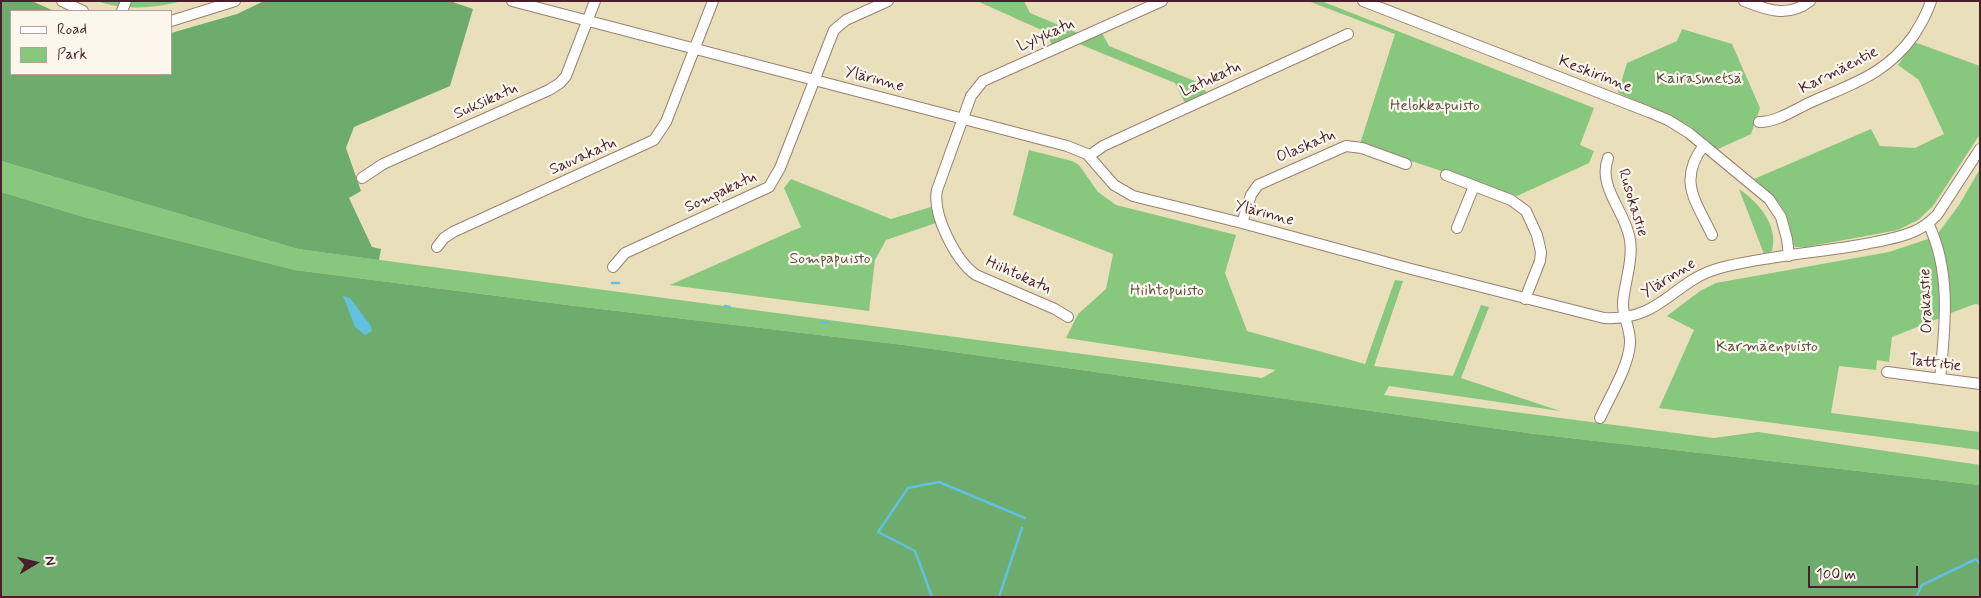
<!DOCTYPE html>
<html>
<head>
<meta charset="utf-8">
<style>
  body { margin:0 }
  #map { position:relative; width:1981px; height:598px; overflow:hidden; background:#e9dfbb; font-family:Mynerve,sans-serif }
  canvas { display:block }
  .frame { position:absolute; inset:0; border:2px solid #4a1f2b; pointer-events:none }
  .legend { position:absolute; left:10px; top:10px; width:162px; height:65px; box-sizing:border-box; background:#fbf7ec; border:1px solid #b4a19f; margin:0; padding:6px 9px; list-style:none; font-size:15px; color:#4a1f2b }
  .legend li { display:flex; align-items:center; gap:10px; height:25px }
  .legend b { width:25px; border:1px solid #b4a19f }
  .north { position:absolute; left:10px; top:538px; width:50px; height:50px; -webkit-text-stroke:4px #fbf7ec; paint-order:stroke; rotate:81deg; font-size:14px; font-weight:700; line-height:20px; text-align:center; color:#4a1f2b }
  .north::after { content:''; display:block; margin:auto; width:18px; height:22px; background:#4a1f2b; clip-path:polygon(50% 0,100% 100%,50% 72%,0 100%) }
  .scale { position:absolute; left:1808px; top:566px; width:110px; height:22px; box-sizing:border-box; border:2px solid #4a1f2b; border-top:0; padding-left:6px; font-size:15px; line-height:18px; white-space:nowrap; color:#4a1f2b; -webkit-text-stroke:4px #fbf7ec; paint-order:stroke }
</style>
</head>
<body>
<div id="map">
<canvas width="1981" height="598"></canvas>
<div class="frame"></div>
<ul class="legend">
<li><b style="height:6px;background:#fff"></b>Road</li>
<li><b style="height:14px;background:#87c77e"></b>Park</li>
</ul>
<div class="north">N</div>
<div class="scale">100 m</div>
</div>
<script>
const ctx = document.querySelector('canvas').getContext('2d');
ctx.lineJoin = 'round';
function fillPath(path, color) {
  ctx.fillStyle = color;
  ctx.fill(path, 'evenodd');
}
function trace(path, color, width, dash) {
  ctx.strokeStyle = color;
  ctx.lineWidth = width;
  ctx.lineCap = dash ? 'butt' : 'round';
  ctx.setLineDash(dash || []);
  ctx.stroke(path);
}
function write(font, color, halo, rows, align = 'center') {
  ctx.font = font + ' Mynerve,sans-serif';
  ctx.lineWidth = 4.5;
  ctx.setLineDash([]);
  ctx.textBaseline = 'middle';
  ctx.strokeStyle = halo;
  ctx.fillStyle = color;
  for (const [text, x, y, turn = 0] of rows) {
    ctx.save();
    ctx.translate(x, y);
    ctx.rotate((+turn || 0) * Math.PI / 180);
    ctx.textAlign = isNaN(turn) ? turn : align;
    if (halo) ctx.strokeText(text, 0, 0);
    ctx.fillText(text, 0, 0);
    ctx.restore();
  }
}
const green = new Path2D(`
  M 97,1 L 183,1 C 154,8 126,11 97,1 Z
  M 977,1 L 1024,1 L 1030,13 L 1090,38 L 1102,33 L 1109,46 L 1202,84 L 1207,94 L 1185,103 L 1175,83 L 1067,39 L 1052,45 L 1046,32 Z
  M 1308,1 L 1321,1 L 1594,108 L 1580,145 L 1594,151 L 1589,163 L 1517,196 L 1360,144 L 1395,34 Z
  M 1682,29 L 1732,44 L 1760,108 L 1751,134 L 1716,150 L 1691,127 L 1673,117 L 1618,93 L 1627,63 L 1677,41 Z
  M 1914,42 L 1980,66 L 1980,134 L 1933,206 L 1918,220 L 1898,230 L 1806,247 L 1795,247 C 1790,239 1791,232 1789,223 C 1783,203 1770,192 1754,179 L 1871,129 L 1880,146 L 1915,148 L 1944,134 L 1919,80 L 1898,65 Z
  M 1029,150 L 1072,161 L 1079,165 L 1098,192 L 1116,205 L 1236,235 L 1225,273 L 1247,331 L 1365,364 L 1395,280 L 1403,281 L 1374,366 L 1453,376 L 1481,305 L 1489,307 L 1461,378 L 1560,411 L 1389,386 L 1384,395 L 1714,438 L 1758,432 L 1980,465 L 1980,485 L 1535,434 L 904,345 L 575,306 L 295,270 L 84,217 L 1,192 L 1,161 L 298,249 L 1262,378 L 1276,370 L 1066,338 L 1078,314 L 1106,289 L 1113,254 L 1013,215 Z
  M 1980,169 L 1980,305 L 1975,304 L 1948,314 L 1945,257 L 1938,237 L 1939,232 L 1959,205 Z
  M 791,179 L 891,219 L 931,207 L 936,223 L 886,240 L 875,260 L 869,311 L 670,285 L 801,227 L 784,188 Z
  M 1739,189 C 1758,202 1779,225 1772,251 L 1764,254 Z
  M 1928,239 L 1930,239 L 1939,274 L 1940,318 L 1892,337 L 1889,362 L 1877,360 L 1876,370 L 1839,366 L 1831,413 L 1980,432 L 1980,450 L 1659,408 L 1694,330 L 1667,316 L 1700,291 L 1716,283 L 1889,252 Z`);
const forest = new Path2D(`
  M 1,1 L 32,1 L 54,11 L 11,11 L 11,74 L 171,74 L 171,33 L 237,14 L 264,1 L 450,1 L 473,9 L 450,86 L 354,127 L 346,148 L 361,191 L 349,198 L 372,247 L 381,249 L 379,260 L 298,249 L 1,161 Z
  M 1,192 L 84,217 L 295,270 L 575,306 L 904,345 L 1535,434 L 1980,485 L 1980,597 L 1,597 Z`);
const water = new Path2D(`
  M 343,296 L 350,298 L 371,326 L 372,331 L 365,335 L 355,327 Z`);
const stream = new Path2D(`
  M 612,283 L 619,283
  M 725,306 L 730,307
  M 822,322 L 827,323
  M 932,597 L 915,551 L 878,532 L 908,488 L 939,482 L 1025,518
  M 999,597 L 1022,528
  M 1916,597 L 1922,585 L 1976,559 L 1980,564`);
const minor = new Path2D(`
  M 62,1 L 83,11
  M 512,1 L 1067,146 L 1087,154 L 1114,185 L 1133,196 L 1242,223 L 1411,269 L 1604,318 C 1662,321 1672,281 1720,268 C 1765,256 1814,253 1860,245 C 1878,241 1898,239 1915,231 C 1924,227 1930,222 1937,215 L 1980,149
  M 1363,1 L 1649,112 L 1668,120 L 1689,133 L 1769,199 L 1781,217 L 1787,239 L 1789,256
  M 1744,1 C 1767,10 1788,18 1810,1
  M 122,11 L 126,1
  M 171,21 L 235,1
  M 1759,122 C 1777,122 1794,110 1809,103 C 1851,84 1886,75 1914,35 C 1921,24 1927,14 1931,1
  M 1704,145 C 1677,181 1696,201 1712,235
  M 1089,156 L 1103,146 L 1348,34
  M 1446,175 L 1511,200 L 1526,211 L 1537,235 L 1541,252 L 1540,261 L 1525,299
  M 362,178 L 383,164 L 549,90 L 560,83 L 566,76 L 595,1
  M 1242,223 L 1251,195 L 1258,185 L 1346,146 L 1362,148 L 1406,164
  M 1928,223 C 1952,272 1945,328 1940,379
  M 1457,228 L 1474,186
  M 437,247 L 444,238 L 453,232 L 654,140 L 666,122 L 713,1
  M 613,267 L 625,253 L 769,187 L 780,168 L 834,30 L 846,20 L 888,1
  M 1068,317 L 1055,309 L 976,275 C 956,261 932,215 937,190 L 971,96 L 983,81 L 1162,1
  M 1887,372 L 1980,384
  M 1600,418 C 1610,396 1629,366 1630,343 C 1631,329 1622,316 1623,302 C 1625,281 1633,261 1630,240 C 1626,211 1597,188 1608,158`);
const streetNames = [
  ["Lylykatu",1046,36,-24],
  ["Karmäentie",1839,71,-27],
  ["Keskirinne",1595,75,21],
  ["Ylärinne",874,80,15],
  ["Latukatu",1211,80,-25],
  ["Suksikatu",486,102,-24],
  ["Olaskatu",1306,147,-23],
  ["Sauvakatu",583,157,-24],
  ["Sompakatu",721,193,-25],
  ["Rusokastie",1632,203,73],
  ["Ylärinne",1264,214,15],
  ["Hiihtokatu",1018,276,24],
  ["Ylärinne",1669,279,-32],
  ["Orakastie",1927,301,-92],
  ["Tattitie",1935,364,7]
];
const parkNames = [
  ["Kairasmetsä",1699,80],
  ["Helokkapuisto",1435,107],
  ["Sompapuisto",830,260],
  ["Hiihtopuisto",1167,292],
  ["Karmäenpuisto",1767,348]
];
fillPath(green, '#87c77e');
fillPath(forest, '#6dac6d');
fillPath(water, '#61c1df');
trace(stream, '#61c1df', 2.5);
trace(minor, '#9a7f73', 12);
trace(minor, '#fff', 10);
write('16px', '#4a1f2b', '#fbf7ec', streetNames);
write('16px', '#5c5144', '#fbf7ec', parkNames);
</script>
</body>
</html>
